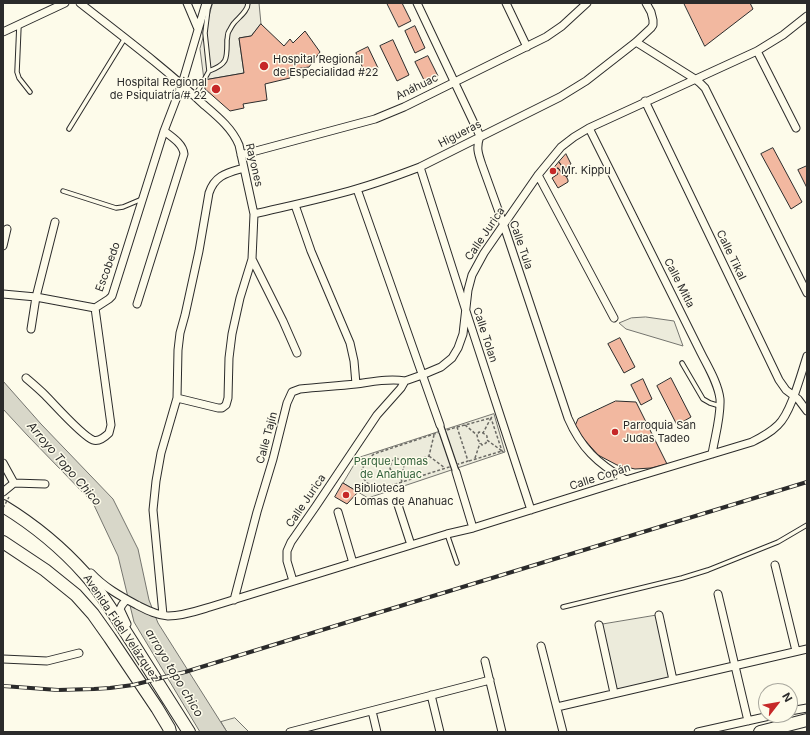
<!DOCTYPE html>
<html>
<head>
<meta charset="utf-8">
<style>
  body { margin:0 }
  #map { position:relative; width:810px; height:735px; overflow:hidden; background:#fdfbea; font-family:Inter,sans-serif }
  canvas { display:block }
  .frame { position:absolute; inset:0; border:4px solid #2b2b2b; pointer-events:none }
  .north { position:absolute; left:758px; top:683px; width:40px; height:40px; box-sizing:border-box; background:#fdfbea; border:1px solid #a9a89e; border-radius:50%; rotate:59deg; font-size:11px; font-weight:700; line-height:16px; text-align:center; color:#2b2b2b }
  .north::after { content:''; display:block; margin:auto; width:14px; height:18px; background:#c62828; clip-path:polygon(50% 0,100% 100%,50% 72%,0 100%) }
</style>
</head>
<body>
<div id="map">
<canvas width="810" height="735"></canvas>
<div class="frame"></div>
<div class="north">N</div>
</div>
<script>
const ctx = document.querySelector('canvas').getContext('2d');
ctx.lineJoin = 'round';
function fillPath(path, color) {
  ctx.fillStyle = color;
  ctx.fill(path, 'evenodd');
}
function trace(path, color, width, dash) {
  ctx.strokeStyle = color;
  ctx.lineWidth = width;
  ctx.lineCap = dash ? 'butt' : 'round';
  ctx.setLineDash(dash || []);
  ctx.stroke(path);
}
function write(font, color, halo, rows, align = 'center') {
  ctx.font = font + ' Inter,sans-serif';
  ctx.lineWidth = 3;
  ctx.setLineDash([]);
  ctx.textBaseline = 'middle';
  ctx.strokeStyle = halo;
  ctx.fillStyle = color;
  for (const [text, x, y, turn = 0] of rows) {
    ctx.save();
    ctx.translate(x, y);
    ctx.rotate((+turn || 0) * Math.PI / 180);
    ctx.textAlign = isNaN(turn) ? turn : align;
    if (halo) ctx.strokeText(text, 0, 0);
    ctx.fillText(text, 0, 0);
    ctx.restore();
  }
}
const green = new Path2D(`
  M 646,317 L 674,321 L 683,346 L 626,329 L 619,323 L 631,318 Z
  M 494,414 L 505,452 L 368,498 L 343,483 L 358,458 Z
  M 659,615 L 672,677 L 614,693 L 599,625 Z
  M 235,718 L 249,732 L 227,732 L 221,722 Z`);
const parking = new Path2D(`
  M 213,3 L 259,3 L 261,24 L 251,36 L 239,38 L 244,73 L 204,80 L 200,49 Z`);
const water = new Path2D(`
  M 3,381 L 41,424 L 113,499 L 138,549 L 149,600 L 158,623 L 227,732 L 200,732 L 134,622 L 118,556 L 93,503 L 28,436 L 3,409 Z`);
const building = new Path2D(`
  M 387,3 L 402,3 L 411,21 L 399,27 Z
  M 684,3 L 750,3 L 753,9 L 705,46 Z
  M 261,24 L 284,46 L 290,39 L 293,43 L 305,31 L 320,52 L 309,67 L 288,70 L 290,78 L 265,84 L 267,100 L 243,104 L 244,108 L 230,111 L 205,89 L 204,80 L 244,73 L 239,38 L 251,36 Z
  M 415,26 L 425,48 L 415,53 L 405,31 Z
  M 393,40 L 409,75 L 397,81 L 380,46 Z
  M 368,47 L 378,68 L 366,75 L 356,53 Z
  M 428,56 L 438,76 L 425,82 L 415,62 Z
  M 773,148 L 802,202 L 791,209 L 761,154 Z
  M 566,154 L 571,164 L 564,169 L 559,162 Z
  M 559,162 L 565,171 L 569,172 L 567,177 L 566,176 L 563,175 L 559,169 L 557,168 L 555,170 L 554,168 Z
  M 807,166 L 807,188 L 798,170 Z
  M 558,168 L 559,169 L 563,175 L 566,176 L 568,180 L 568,182 L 558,188 L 552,178 L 558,174 L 556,170 Z
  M 620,338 L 635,367 L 624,373 L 608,344 Z
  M 671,378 L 691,417 L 677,425 L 657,386 Z
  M 643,379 L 652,399 L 641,405 L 631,385 Z
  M 616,401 L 636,402 L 667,464 L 651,468 L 635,469 L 617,465 L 598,455 L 583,438 L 575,426 L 578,419 Z
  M 343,483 L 358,492 L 347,504 L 335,497 Z`);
const path = new Path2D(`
  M 492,417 L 491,418 L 502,451 L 505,453
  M 465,425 L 477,435 L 478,440 L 482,445 L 486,443 L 487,440
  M 457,427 L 468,461 L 380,489 L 367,483 L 361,475 L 362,469 L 368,459 L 374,454 L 434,434 Z
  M 457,427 L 491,418 L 483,433
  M 429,456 L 445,468
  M 357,457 L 391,463
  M 396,458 C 401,460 404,463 404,469 L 400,473 L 395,473 L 390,469 C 391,464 391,461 396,458 Z
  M 475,458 L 480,443
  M 469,461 L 502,451 L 487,440 L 487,436 L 483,433 L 479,432 L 477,435
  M 404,464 L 429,456 L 434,435
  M 400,474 L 402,482`);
const service = new Path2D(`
  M 19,25 L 17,72 L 19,78 L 30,92
  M 209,71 L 205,33 L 208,9 L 210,3
  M 195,96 L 209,71 C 228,64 227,59 227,40 C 228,36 227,34 229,31 C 231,28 232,25 234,23 C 239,17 248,11 248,3
  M 69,129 L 125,38
  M 63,191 L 116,208 L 123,207 L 142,199
  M 682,363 L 703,399 L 710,403 L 720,406
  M 447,534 L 457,563
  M 563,607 L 682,578 L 708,570 L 778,542 L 807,525`);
const pedestrian = new Path2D(`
  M 440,425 L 456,472`);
const minor = new Path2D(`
  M 80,3 C 122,36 165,68 203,104 C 217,116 232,128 239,145 L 254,214 L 252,259 L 240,298 L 232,334 L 229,358 L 228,398 L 226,405 L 222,408 L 218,408 L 177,398
  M 187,3 L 198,29
  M 417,3 L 480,136 C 476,148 478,153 482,165 L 504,226 L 568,418 C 581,448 597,463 626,480
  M 506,3 L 527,47
  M 3,32 L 65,3
  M 636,42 L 695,79 L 700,83 L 705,88 L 807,293
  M 757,51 L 796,128
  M 645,101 L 779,380 L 786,390 L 798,399 L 807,411
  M 589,128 L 701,353 C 708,367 718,383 720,399 C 721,417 715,436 712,454
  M 241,155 L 375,119 L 404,107 L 546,37 L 562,26 L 587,3
  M 420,167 L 466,311 L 531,510
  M 538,175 L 614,318
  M 357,189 L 440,425
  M 295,205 L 311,251 L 350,343 L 354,361 L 356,384
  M 254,214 C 288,206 322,199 356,189 C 378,183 399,175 420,167 L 560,97 L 586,81 L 636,42 L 651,28 L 653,25 L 653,20 L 651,12 L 646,3
  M 3,246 L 7,229
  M 252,259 L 283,321 L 297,353
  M 3,294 L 36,297 L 95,308
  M 137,304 L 184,154 C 183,144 172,137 164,131
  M 95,308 L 109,299 L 112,296 L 164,131 L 182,84 L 206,3
  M 31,329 L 36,297 L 55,222
  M 26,378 C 33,384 39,389 45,395 C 55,405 82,436 93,440 C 99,442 105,437 109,433 L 111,425 L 95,308
  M 3,463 L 14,483 L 3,492
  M 456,472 L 473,528
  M 14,483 L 45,484
  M 398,505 L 411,545
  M 338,512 L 353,563
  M 775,565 L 796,651
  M 91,573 C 104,587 120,596 137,605 C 147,610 156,615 168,616 C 183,616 197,611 210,607 L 411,545 L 447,534 L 473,528 L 626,480 L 752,442 C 762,437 770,433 778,425 C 791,413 801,374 807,356
  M 293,581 L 287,561 L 287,551 L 291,542 L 316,506 L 377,415 L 401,388 L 405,381 L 422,375 L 441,367 L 452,358 L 458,348 L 463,334 L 468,290 L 472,275 L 484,253 L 538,175 L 561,147 L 574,137 L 589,128 L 757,51 L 783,35 L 807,16
  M 718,594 L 748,721
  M 126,600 L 122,605 L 120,609 L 127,624
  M 234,600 L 257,512 L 273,459 L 287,403 L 292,392 L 300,389 C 319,387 337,386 356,384 C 372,382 389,378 405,381
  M 163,615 L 153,510 L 156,481 L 161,453 L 177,398 L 178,350 L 180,333 L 185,315 L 199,251 L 209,193 C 215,175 227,173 244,168
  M 659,615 L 673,680
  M 599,625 L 614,693
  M 541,646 L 563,732
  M 3,659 L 47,661 L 79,653
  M 485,661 L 502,732
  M 431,695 L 440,732
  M 557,707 L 807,649
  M 372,711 L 377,732
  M 790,711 L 807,708
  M 290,732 L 490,680
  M 698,732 L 774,715`);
const trunk = new Path2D(`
  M 3,506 C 34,525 61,547 85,574 C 103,594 117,619 132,642 C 151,672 170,702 189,732
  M 3,542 L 45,570 L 76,595 L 93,614 L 110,638 L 157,708 L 169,728 L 170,732
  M 760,732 L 807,720`);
const rail = new Path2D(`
  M 3,686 L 58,690 L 94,689 L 110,688 L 133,685 L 185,672 L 374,614 L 807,482`);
const pathBridge = new Path2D(`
  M 3,508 L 9,497`);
const markers = [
  [264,66,5,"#c62828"],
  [216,89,5,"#c62828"],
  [553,171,4,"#c62828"],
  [615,432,4,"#c62828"],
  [346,495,4,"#c62828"]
];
const poiNames = [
  ["Hospital Regional",273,60],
  ["de Especialidad #22",273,73],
  ["Hospital Regional",207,83,"right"],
  ["de Psiquiatría # 22",207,96,"right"],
  ["Mr. Kippu",561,171],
  ["Parroquia San",623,426],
  ["Judas Tadeo",623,439],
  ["Biblioteca",354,489],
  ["Lomas de Anahuac",354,502]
];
const streetNames = [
  ["Anáhuac",417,87,-26],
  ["Higueras",460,134,-27],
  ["Rayones",254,165,77],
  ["Calle Jurica",485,234,-56],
  ["Calle Tula",521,245,71],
  ["Calle Tikal",731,255,64],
  ["Escobedo",108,267,-70],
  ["Calle Mitla",679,283,63],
  ["Calle Tolan",485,335,72],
  ["Calle Tajín",267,438,-75],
  ["Calle Copán",600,477,-18],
  ["Calle Jurica",306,501,-56],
  ["Avenida Fidel Velázquez",121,628,56]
];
const parkNames = [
  ["Parque Lomas",391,462],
  ["de Anahuac",391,475]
];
const waterNames = [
  ["Arroyo Topo Chico",64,464,49],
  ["arroyo topo chico",174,673,59]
];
fillPath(green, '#ecebdb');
trace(green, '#74746e', 1);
fillPath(parking, '#eceadb');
trace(parking, '#74746e', 1);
fillPath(water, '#d8d7c9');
trace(water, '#74746e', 1);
fillPath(building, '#f2b8a0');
trace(building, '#2b2b2b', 1);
trace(service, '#2b2b2b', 5.5);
trace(pedestrian, '#2b2b2b', 8);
trace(minor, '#2b2b2b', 9);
trace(trunk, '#2b2b2b', 14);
trace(path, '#6a6964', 1.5, [3, 2]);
trace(service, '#fdfbea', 3.5);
trace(pedestrian, '#fdfbea', 5.5);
trace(minor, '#fdfbea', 7);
trace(trunk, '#fdfbea', 12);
trace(rail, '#2b2b2b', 4);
trace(rail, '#fdfbea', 2.5, [8]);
trace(pathBridge, '#6a6964', 1.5, [3, 2]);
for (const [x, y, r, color] of markers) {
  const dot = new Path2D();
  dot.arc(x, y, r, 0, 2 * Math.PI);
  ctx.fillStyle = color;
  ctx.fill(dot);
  trace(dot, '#fdfbea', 1.5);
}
write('11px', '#2b2b2b', '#fdfbea', poiNames, 'left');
write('11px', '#2b2b2b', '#fdfbea', streetNames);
write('11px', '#34623c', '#fdfbea', parkNames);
write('italic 12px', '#2b2b2b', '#fdfbea', waterNames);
</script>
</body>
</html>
